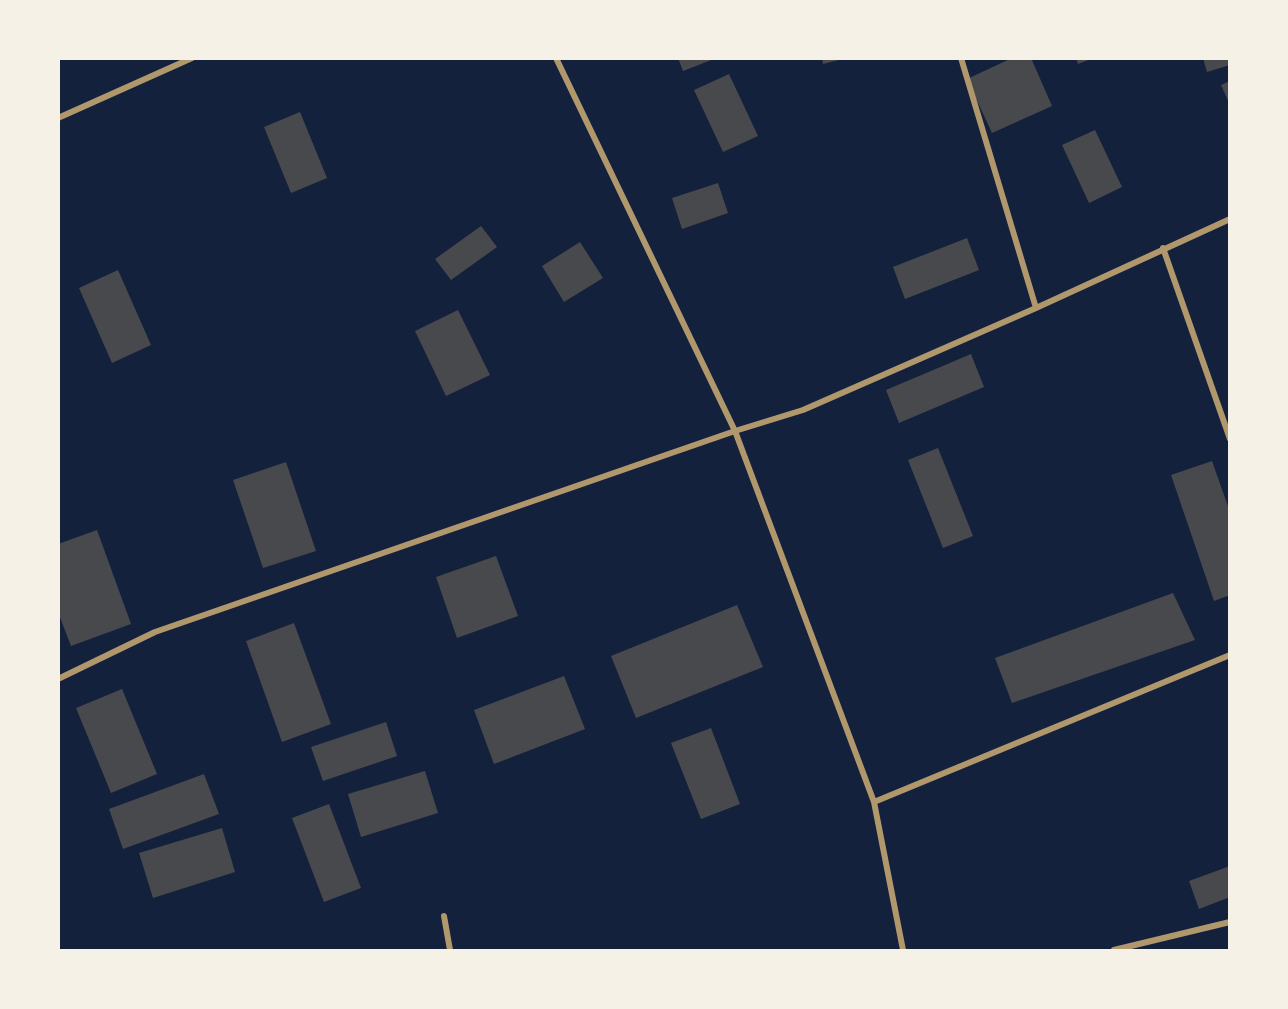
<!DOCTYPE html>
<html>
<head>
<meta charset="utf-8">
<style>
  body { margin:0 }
  #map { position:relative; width:1288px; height:1009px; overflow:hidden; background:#14213d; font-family:"Asap Condensed",sans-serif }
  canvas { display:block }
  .frame { position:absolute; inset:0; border:60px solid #f6f1e7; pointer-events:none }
</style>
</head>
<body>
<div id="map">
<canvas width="1288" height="1009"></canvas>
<div class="frame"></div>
</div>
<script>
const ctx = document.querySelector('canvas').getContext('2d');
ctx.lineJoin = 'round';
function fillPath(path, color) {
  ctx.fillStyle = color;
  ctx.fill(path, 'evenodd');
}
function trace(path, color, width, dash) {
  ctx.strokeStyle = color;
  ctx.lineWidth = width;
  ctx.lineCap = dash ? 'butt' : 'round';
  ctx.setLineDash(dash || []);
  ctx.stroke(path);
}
const building = new Path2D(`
  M 678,58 L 714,58 L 714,59 L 683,71 Z
  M 822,58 L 843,58 L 843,59 L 823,64 Z
  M 1012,58 L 1031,58 L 1052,106 L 992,133 L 967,79 Z
  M 1076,58 L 1091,58 L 1091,59 L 1078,64 Z
  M 1203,58 L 1230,58 L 1230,65 L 1207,72 Z
  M 729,74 L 758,136 L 723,152 L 694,90 Z
  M 1230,81 L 1230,105 L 1221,85 Z
  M 300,112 L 327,178 L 291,193 L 264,127 Z
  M 1095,130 L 1122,187 L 1089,203 L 1062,145 Z
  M 718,183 L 728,213 L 682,229 L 672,198 Z
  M 481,226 L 497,247 L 451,280 L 435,259 Z
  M 967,238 L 979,270 L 905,299 L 893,267 Z
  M 580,242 L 603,278 L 564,302 L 542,266 Z
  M 118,270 L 151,345 L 112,363 L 79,288 Z
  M 458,310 L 490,375 L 446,396 L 415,331 Z
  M 971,354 L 984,387 L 899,423 L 886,390 Z
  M 938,448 L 973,536 L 943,548 L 908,460 Z
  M 1212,461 L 1230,512 L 1230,595 L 1214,601 L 1171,475 Z
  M 286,462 L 316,551 L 263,568 L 233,480 Z
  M 97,530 L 131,624 L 71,646 L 58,612 L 58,544 Z
  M 496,556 L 518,616 L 457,638 L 436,577 Z
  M 1173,593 L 1195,640 L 1012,703 L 995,658 Z
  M 737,605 L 763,667 L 636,718 L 611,656 Z
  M 294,623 L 331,724 L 282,742 L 246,641 Z
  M 564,676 L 585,729 L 494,764 L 474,710 Z
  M 122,689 L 157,774 L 111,793 L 76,708 Z
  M 386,722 L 397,756 L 323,781 L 311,747 Z
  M 711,728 L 740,804 L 701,819 L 671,743 Z
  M 425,771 L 438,813 L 361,837 L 348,794 Z
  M 204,774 L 219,814 L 123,849 L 109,809 Z
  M 329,804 L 361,888 L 324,902 L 292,818 Z
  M 222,828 L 235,872 L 153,898 L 139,853 Z
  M 1230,866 L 1230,897 L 1199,909 L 1189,881 Z`);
const minor = new Path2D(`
  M 556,58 L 735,431 L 874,802 L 903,950
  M 961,58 L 1036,308
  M 58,118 L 192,58
  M 1163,248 L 1230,439
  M 58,679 L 155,632 L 735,431 L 803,410 L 1036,308 L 1230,219
  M 874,802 L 1230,655
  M 444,916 L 450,950
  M 1114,950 L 1230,922`);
fillPath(building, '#48494c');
trace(minor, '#b1986c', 6);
</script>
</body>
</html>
